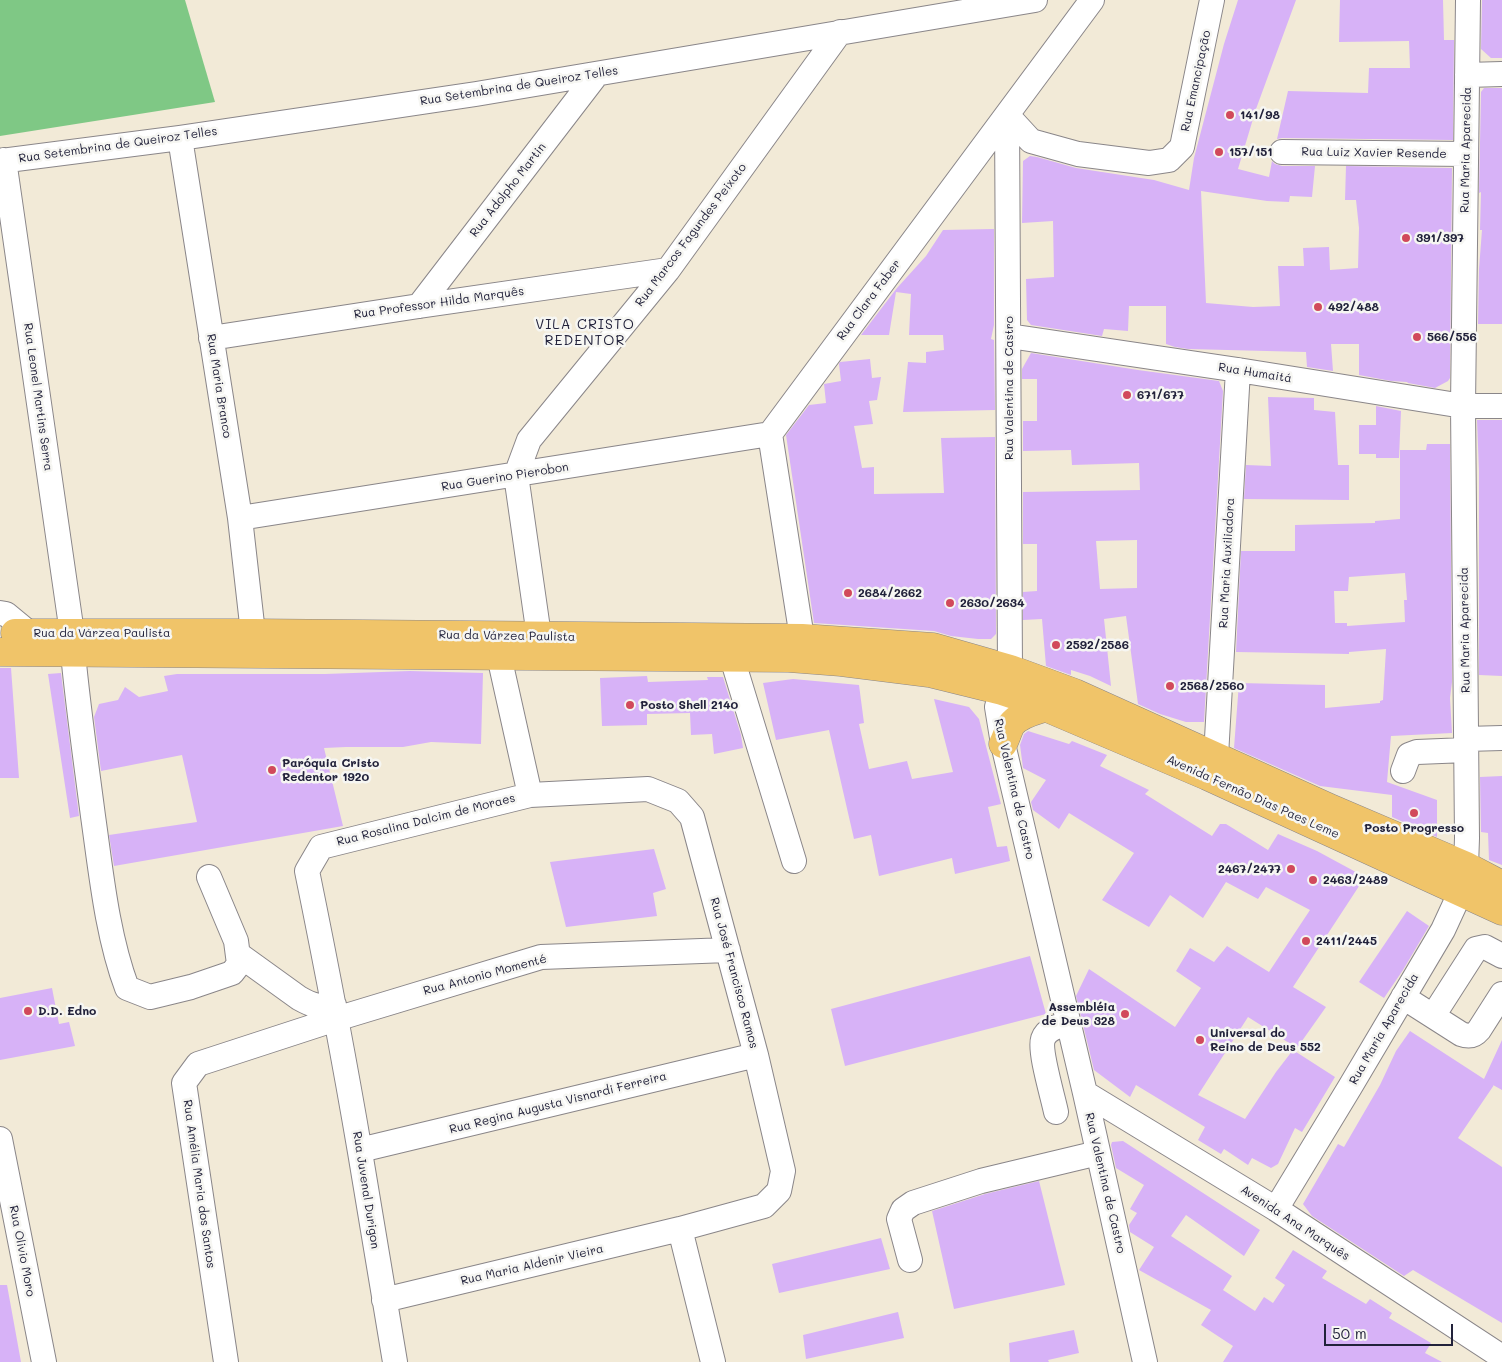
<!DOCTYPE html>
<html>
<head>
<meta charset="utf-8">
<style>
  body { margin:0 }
  #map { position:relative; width:1502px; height:1362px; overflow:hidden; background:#f2ead7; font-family:Mali,sans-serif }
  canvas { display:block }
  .scale { position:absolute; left:1324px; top:1324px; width:129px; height:22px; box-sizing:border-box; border:2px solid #22223b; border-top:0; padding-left:6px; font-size:15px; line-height:18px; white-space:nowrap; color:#22223b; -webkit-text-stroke:4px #f6f6f2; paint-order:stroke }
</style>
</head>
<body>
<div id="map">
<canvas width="1502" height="1362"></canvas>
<div class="scale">50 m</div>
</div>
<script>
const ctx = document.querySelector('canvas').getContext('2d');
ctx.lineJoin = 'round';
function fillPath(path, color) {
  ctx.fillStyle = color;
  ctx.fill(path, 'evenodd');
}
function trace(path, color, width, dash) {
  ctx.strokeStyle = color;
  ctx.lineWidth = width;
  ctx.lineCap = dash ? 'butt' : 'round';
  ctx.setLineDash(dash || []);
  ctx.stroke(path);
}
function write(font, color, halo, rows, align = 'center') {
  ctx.font = font + ' Mali,sans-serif';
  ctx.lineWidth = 5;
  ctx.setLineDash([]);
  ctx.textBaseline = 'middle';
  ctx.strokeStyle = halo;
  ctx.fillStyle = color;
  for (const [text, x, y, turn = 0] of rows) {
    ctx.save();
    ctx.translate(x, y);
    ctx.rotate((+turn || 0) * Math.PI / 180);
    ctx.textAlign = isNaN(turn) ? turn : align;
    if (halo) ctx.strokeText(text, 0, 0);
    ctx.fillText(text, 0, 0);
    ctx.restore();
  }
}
const green = new Path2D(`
  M 0,0 L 185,0 L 215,102 L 0,136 Z`);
const building = new Path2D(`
  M 1238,0 L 1296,0 L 1256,109 L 1238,169 L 1269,177 L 1272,161 L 1275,164 L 1282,166 L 1315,166 L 1312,197 L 1290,196 L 1289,202 L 1267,201 L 1201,191 L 1206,303 L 1253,307 L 1280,306 L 1278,266 L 1304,266 L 1303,248 L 1329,247 L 1330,270 L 1358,268 L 1359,228 L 1356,200 L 1345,200 L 1346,166 L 1452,168 L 1450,378 L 1448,381 L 1435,388 L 1408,383 L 1407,382 L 1391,381 L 1359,375 L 1359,344 L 1331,344 L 1333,371 L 1307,367 L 1306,352 L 1188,349 L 1175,347 L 1166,344 L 1166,306 L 1129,306 L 1128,331 L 1104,329 L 1102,336 L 1031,325 L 1027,320 L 1026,279 L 1054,277 L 1053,221 L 1022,223 L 1023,161 L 1030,156 L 1037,157 L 1076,168 L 1154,180 L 1189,190 L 1194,158 L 1224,44 Z
  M 1340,0 L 1443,0 L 1444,40 L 1454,40 L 1453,140 L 1282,138 L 1277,139 L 1288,91 L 1368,93 L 1369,68 L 1410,68 L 1409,41 L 1339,42 Z
  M 1482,0 L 1502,0 L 1502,58 L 1491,58 L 1481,49 Z
  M 1484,88 L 1502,88 L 1502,324 L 1478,324 L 1479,269 L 1482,230 L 1480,230 L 1481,192 L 1479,193 L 1481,92 Z
  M 994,229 L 994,325 L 991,339 L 994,340 L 995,410 L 903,412 L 908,362 L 926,363 L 926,352 L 944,350 L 943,335 L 909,335 L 911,294 L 896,292 L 889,335 L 861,335 L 897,288 L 926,256 L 943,230 Z
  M 1031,353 L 1138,370 L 1219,381 L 1223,391 L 1204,722 L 1186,722 L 1160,714 L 1138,704 L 1126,616 L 1104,619 L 1111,686 L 1090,676 L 1071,670 L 1071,675 L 1046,666 L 1042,619 L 1023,620 L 1023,592 L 1037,591 L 1037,544 L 1023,544 L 1023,492 L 1140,490 L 1139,463 L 1072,465 L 1071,450 L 1023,451 L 1023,421 L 1037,421 L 1037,379 L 1022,379 L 1022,369 ZM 1137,540 L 1137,588 L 1100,589 L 1096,541 Z
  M 870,359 L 872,378 L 881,377 L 877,400 L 869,401 L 873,424 L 854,426 L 862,468 L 874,467 L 874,494 L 944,493 L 941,438 L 995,437 L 996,634 L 991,639 L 978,639 L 951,636 L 934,631 L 814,623 L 786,435 L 809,405 L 826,403 L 824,384 L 841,381 L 839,364 L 840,362 Z
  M 1268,397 L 1314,398 L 1314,410 L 1335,412 L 1338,465 L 1349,465 L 1349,500 L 1244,499 L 1246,465 L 1271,466 Z
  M 1376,406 L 1401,411 L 1399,458 L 1376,458 L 1376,454 L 1359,454 L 1359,425 L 1376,425 Z
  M 1477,420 L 1502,420 L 1502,676 L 1479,675 L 1479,471 Z
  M 1427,444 L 1450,444 L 1452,682 L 1450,698 L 1452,733 L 1391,736 L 1387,782 L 1437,800 L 1437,837 L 1392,817 L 1392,795 L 1320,786 L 1234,748 L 1239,683 L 1325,685 L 1325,708 L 1380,703 L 1380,701 L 1383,700 L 1386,649 L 1349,652 L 1349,654 L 1236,652 L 1241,551 L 1295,551 L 1295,525 L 1375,523 L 1375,521 L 1400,519 L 1400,450 L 1426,450 ZM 1405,573 L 1407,600 L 1404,600 L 1405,622 L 1347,626 L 1347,623 L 1335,623 L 1334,591 L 1348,591 L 1349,577 Z
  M 0,668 L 11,668 L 19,778 L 0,778 Z
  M 410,671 L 483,673 L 481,744 L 431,742 L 403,747 L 346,747 L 324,748 L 343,826 L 114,866 L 109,835 L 197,822 L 182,755 L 101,771 L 94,717 L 99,704 L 118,700 L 125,687 L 139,697 L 168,691 L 164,676 L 177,674 L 325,674 Z
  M 61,673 L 79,816 L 70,818 L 48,674 Z
  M 647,676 L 648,682 L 708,680 L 707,677 L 723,677 L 741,735 L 743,748 L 714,754 L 712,734 L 691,735 L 690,713 L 647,714 L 647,725 L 602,726 L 600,678 Z
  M 793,679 L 859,685 L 864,723 L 859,724 L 869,769 L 907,761 L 912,779 L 953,772 L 934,699 L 969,707 L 979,719 L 1001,804 L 988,807 L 997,847 L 1007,846 L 1010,861 L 955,874 L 952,858 L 879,876 L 871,835 L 854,839 L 829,730 L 776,740 L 763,683 Z
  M 1028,731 L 1069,744 L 1072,741 L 1107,755 L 1100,766 L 1149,790 L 1145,794 L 1212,836 L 1220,824 L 1226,824 L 1268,850 L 1278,834 L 1317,851 L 1365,877 L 1293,987 L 1326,1007 L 1297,1048 L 1248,1017 L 1198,1095 L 1245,1119 L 1276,1072 L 1293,1050 L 1335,1077 L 1302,1132 L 1295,1128 L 1278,1164 L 1271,1168 L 1252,1158 L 1248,1165 L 1224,1149 L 1221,1154 L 1198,1140 L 1205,1127 L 1136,1085 L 1130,1097 L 1094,1070 L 1076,996 L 1089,969 L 1175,1027 L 1201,988 L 1176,971 L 1190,948 L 1214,962 L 1227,946 L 1269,972 L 1310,910 L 1266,887 L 1258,899 L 1226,882 L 1203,918 L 1170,895 L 1149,927 L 1102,900 L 1134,853 L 1069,813 L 1059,829 L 1033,810 L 1031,802 L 1046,780 L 1023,768 L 1020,745 L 1024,734 Z
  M 1502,776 L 1502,865 L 1489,860 L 1488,833 L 1481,832 L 1480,777 Z
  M 654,849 L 666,889 L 653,893 L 657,916 L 566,927 L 550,862 Z
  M 1407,911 L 1429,926 L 1403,970 L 1384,998 L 1359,982 Z
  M 1030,956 L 1046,1014 L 845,1066 L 831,1009 Z
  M 52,988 L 59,1024 L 69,1022 L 75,1046 L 0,1060 L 0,998 Z
  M 1410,1031 L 1484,1079 L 1502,1040 L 1502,1090 L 1493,1085 L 1494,1085 L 1458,1138 L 1502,1167 L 1502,1323 L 1413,1270 L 1404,1276 L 1312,1216 L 1303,1204 L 1338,1144 L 1344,1147 L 1380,1085 L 1396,1051 Z
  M 1123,1141 L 1260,1230 L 1244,1256 L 1186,1215 L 1171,1236 L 1232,1276 L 1223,1290 L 1255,1311 L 1264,1297 L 1273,1303 L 1285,1285 L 1275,1278 L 1293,1250 L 1327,1271 L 1322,1278 L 1366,1304 L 1370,1299 L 1392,1313 L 1389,1318 L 1431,1343 L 1425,1353 L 1442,1362 L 1223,1362 L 1233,1346 L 1201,1325 L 1211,1310 L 1139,1270 L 1154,1247 L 1130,1232 L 1129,1225 L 1137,1213 L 1130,1209 L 1144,1185 L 1116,1168 L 1111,1145 L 1112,1142 Z
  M 1039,1181 L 1065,1285 L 954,1309 L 932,1211 L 985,1194 Z
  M 881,1238 L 890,1269 L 779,1293 L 772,1264 Z
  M 0,1285 L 7,1285 L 21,1362 L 0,1362 Z
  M 898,1312 L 904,1338 L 806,1359 L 803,1335 Z
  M 1074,1330 L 1079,1353 L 1048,1360 L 1049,1362 L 1010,1362 L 1009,1343 Z`);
const minor = new Path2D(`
  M 1467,75 L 1502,74
  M 1007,115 L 1010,669 L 997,707 L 1003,744 L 1085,1093 L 1145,1362
  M 1007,115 L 1031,141 L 1078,154 L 1149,163 L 1169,160 L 1182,147 L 1212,0
  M 180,138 L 240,518 L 253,633
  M 1282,152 L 1466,154
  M 4,160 L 72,633
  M 0,161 L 180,138 L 476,94 L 1035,0
  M 419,306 L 597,74
  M 1009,336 L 1238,370 L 1463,406 L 1502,406
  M 211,338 L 419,306 L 668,270
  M 240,518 L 770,434
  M 0,613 L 6,614 L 29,633
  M 539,636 L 516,475 L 529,440 L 668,270 L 840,32
  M 802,638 L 770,434 L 1092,0
  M 73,653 C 78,707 86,762 93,816 C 101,872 107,935 127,988 L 150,997 L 191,987 L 232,973 L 239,964 L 236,941 L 209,877
  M 499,656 L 530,795
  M 732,658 L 794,861
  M 1466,739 L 1502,738
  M 1216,756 L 1238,370
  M 1403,771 L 1409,755 L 1417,752 L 1466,750
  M 238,954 L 299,998 C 313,1006 318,1007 334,1005
  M 1403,997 L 1461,1034 C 1469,1037 1474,1036 1479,1030 L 1502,994
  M 1433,1016 L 1476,949 L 1485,947 L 1502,956
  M 1085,1093 L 1276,1209 L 1502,1357
  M 1056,1112 C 1053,1097 1039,1051 1043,1039 C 1047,1028 1059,1026 1068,1024
  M 0,1139 L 44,1362
  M 360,1150 L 756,1055
  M 1276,1209 L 1350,1087 L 1443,930 L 1461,891 L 1466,866 L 1467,838 L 1463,406 L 1468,0
  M 680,1229 L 713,1362
  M 910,1260 L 899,1219 L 903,1210 L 913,1203 L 981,1181 L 1098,1153
  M 384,1300 L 680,1229 L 764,1206 L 779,1191 L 783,1171 L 756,1055 L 692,817 L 678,801 L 648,789 L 530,795 L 321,847 L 307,871 C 326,964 344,1058 360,1152 C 372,1222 383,1292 395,1362
  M 226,1362 L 184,1083 L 198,1064 L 336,1019 L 541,957 L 728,950`);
const major = new Path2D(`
  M 15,633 L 253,633 L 802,638 L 933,647 L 1010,669 L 1075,693 L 1330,808 L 1466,866 L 1502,885
  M 0,652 L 789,658 L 841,662 L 929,673 L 1002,691 L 1026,699 L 1207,776 L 1502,911
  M 1003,744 C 1006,738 1008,731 1011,725 C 1019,714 1035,711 1047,707`);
const markers = [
  [1230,115,5,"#d1495b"],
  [1219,152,5,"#d1495b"],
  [1406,238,5,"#d1495b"],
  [1318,307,5,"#d1495b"],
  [1417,337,5,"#d1495b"],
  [1127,395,5,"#d1495b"],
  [848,593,5,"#d1495b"],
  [950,603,5,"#d1495b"],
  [1056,645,5,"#d1495b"],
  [1170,686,5,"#d1495b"],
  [630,705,5,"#d1495b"],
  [272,770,5,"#d1495b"],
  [1414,813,5,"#d1495b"],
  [1291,869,5,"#d1495b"],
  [1313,880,5,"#d1495b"],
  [1306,941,5,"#d1495b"],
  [28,1011,5,"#d1495b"],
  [1125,1014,5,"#d1495b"],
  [1200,1040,5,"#d1495b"]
];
const streetNames = [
  ["Rua Emancipação",1196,81,-78],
  ["Rua Setembrina de Queiroz Telles",519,86,-9],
  ["Rua Setembrina de Queiroz Telles",118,145,-8],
  ["Rua Maria Aparecida",1466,150,-89],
  ["Rua Luiz Xavier Resende",1374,153,1],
  ["Rua Adolpho Martin",508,190,-52],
  ["Rua Marcos Fagundes Peixoto",691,235,-53],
  ["Rua Clara Faber",869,300,-53],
  ["Rua Professor Hilda Marquês",439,303,-8],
  ["Rua Humaitá",1255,373,9],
  ["Rua Maria Branco",219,386,81],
  ["Rua Valentina de Castro",1009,388,-90],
  ["Rua Leonel Martins Serra",38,397,82],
  ["Rua Guerino Pierobon",505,477,-9],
  ["Rua Maria Auxiliadora",1227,563,-87],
  ["Rua Maria Aparecida",1465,630,-91],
  ["Rua da Várzea Paulista",102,633],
  ["Rua da Várzea Paulista",507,636,1],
  ["Rua Valentina de Castro",1014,789,77],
  ["Avenida Fernão Dias Paes Leme",1253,797,24],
  ["Rua Rosalina Dalcim de Moraes",426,820,-14],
  ["Rua José Francisco Ramos",734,973,75],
  ["Rua Antonio Momenté",485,975,-15],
  ["Rua Maria Aparecida",1384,1029,-60],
  ["Rua Regina Augusta Visnardi Ferreira",558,1103,-14],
  ["Rua Valentina de Castro",1105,1183,77],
  ["Rua Amélia Maria dos Santos",199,1184,82],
  ["Rua Juvenal Durigon",366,1190,81],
  ["Avenida Ana Marquês",1295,1223,33],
  ["Rua Olivio Moro",22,1251,79],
  ["Rua Maria Aldenir Vieira",532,1265,-13]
];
const poiNames = [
  ["141/98",1240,115],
  ["157/151",1229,152],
  ["391/397",1416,238],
  ["492/488",1328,307],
  ["566/556",1427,337],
  ["671/677",1137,395],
  ["2684/2662",858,593],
  ["2630/2634",960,603],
  ["2592/2586",1066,645],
  ["2568/2560",1180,686],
  ["Posto Shell 2140",640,705],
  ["Paróquia Cristo",282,763],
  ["Redentor 1920",282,777],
  ["Posto Progresso",1414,828,"center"],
  ["2467/2477",1281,869,"right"],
  ["2463/2489",1323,880],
  ["2411/2445",1316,941],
  ["Assembléia",1115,1007,"right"],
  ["de Deus 328",1115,1021,"right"],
  ["D.D. Edno",38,1011],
  ["Universal do",1210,1033],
  ["Reino de Deus 552",1210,1047]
];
const neighbourhoodNames = [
  ["VILA CRISTO",585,325],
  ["REDENTOR",585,341]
];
fillPath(green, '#7fc885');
fillPath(building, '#d7b2f7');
trace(minor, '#8a8689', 26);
trace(major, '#8a8689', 29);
trace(minor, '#fff', 24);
trace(major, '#f0c469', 28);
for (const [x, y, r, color] of markers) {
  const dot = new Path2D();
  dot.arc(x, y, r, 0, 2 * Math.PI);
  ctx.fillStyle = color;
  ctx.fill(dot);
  trace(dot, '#f6f6f2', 2);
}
write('12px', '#22223b', '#f6f6f2', streetNames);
write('bold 12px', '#22223b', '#f6f6f2', poiNames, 'left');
ctx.letterSpacing = '1px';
write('14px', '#22223b', '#f6f6f2', neighbourhoodNames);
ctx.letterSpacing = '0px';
</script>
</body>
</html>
